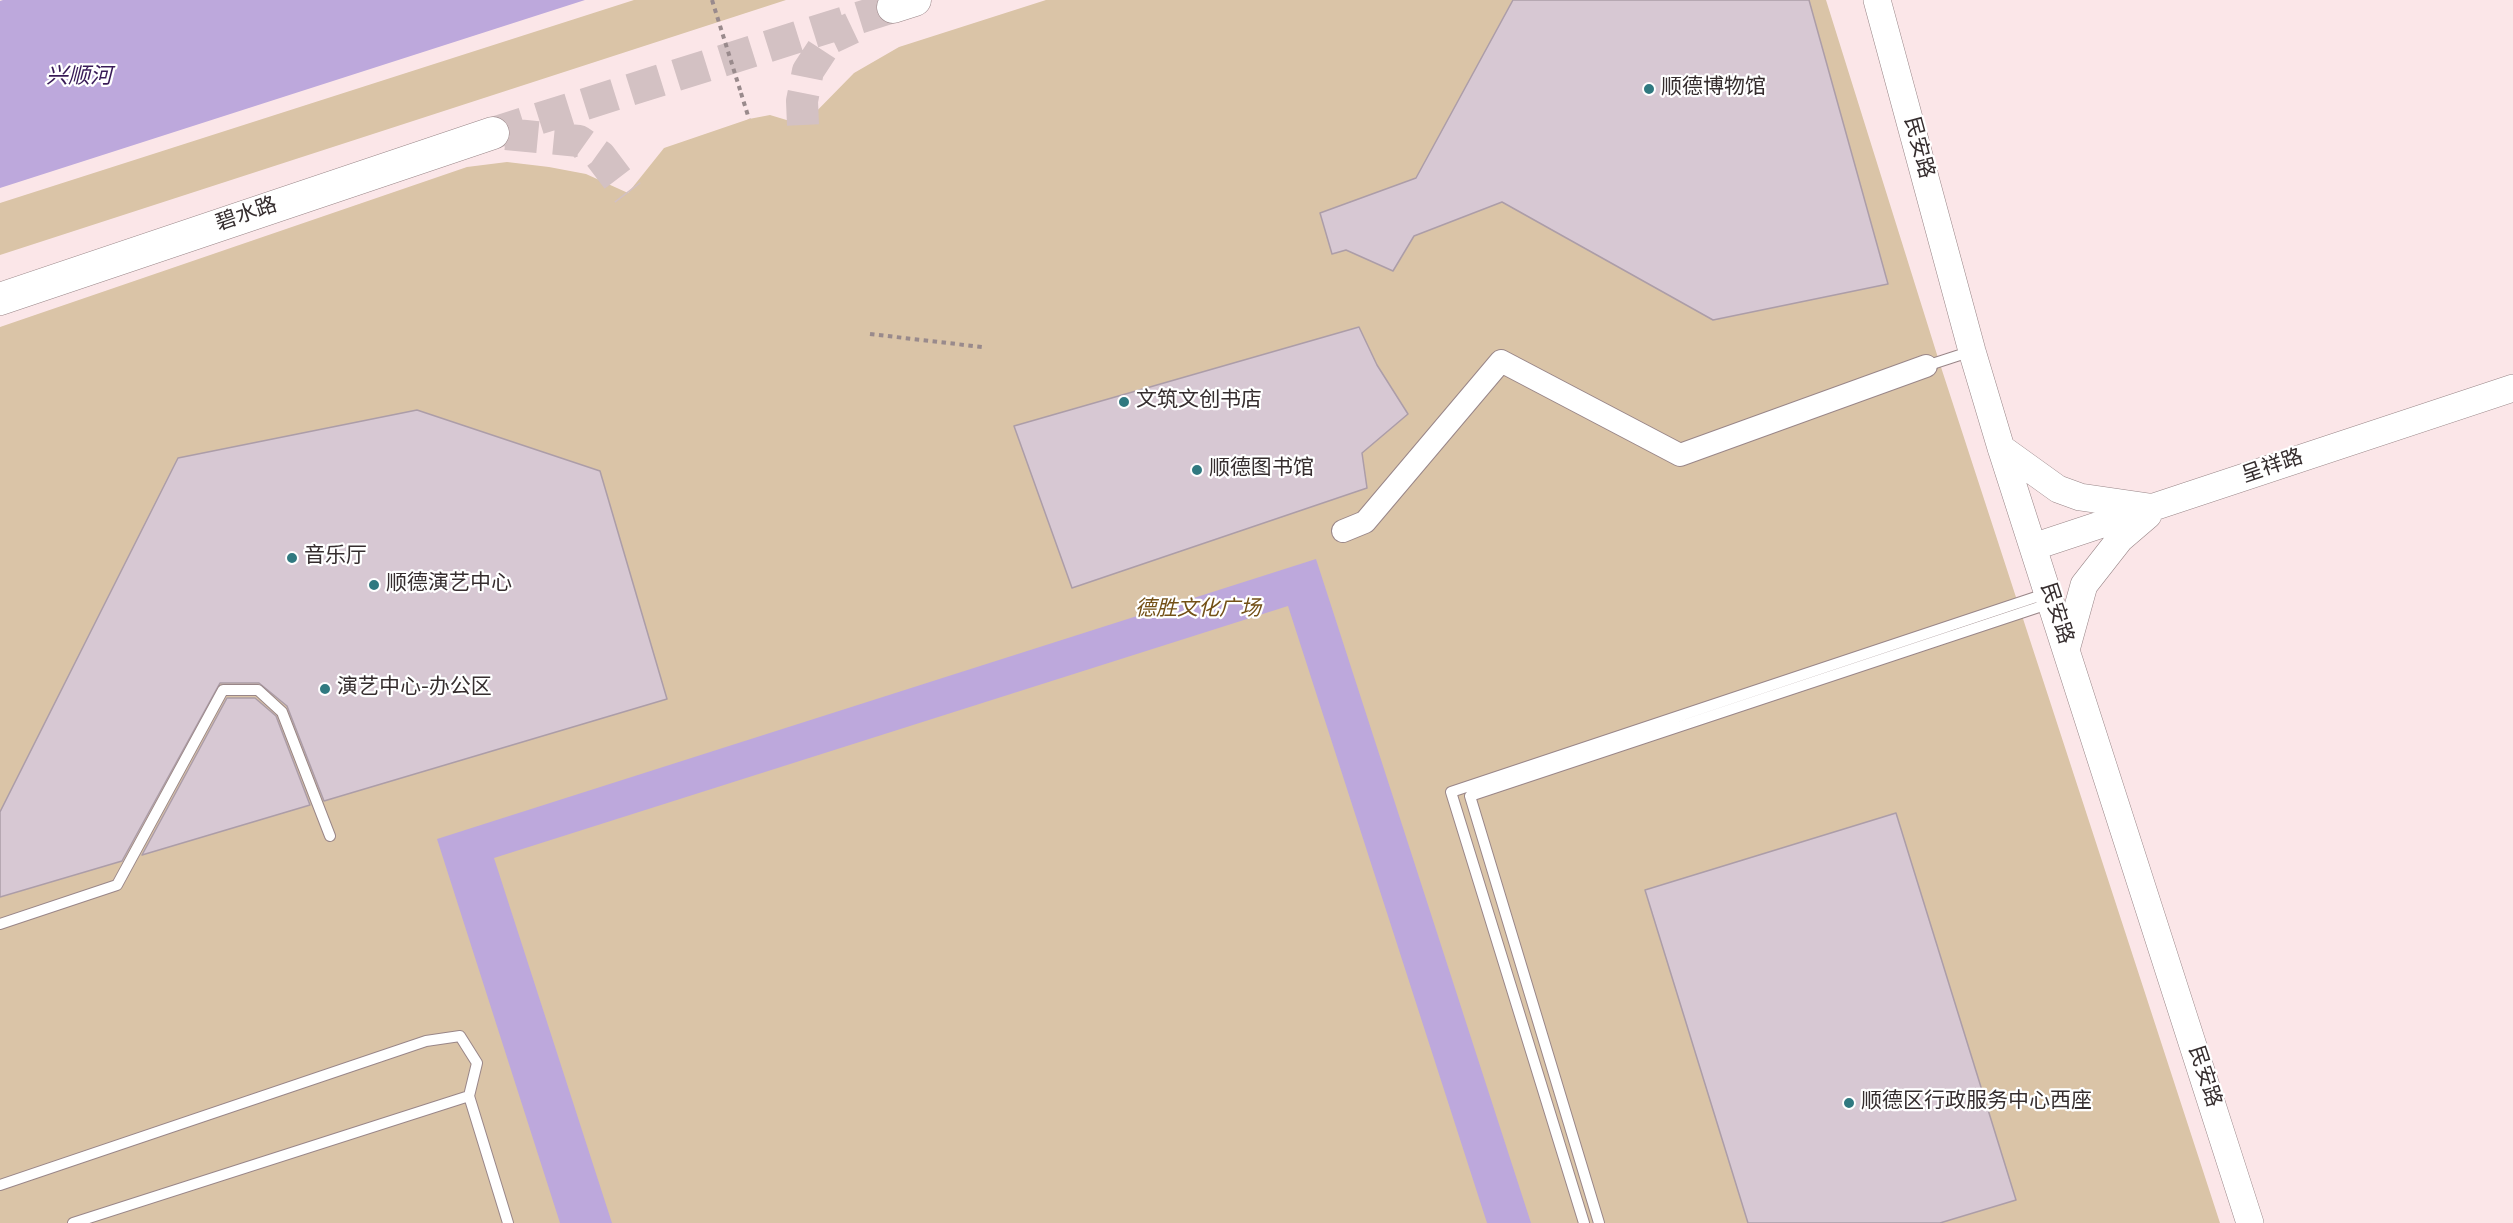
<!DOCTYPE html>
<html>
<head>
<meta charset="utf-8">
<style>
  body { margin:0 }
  canvas { display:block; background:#fbe6e8 }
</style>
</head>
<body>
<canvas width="2513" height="1223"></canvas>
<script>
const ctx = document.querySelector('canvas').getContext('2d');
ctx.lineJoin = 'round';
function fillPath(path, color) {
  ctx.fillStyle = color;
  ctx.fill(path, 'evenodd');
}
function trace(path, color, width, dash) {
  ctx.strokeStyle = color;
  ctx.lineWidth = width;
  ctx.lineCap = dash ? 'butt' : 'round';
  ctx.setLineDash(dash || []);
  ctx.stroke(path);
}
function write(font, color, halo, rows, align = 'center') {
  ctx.font = font + ' Spectral,"Noto Sans SC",serif';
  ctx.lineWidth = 4.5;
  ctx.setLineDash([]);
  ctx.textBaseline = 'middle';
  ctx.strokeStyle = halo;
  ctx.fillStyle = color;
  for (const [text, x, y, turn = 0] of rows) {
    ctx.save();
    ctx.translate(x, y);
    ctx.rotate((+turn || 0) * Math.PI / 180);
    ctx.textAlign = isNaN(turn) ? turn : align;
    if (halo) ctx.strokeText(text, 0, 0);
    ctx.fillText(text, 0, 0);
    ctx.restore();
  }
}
const green = new Path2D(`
  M 634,0 L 786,0 L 0,255 L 0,203 Z
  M 1046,0 L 1826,0 L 1939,361 L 2220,1223 L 0,1223 L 0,327 L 467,167 L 507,162 L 549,167 L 586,174 L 628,193 L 664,148 L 749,119 L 770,115 L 803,125 L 854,73 L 899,47 Z`);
const water = new Path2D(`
  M 3,0 L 585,0 L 0,188 L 0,1 Z
  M 1316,559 L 1531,1223 L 1487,1223 L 1288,606 L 494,858 L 612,1223 L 560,1223 L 437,839 Z`);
const building = new Path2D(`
  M 1513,0 L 1809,0 L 1888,284 L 1713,320 L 1502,202 L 1414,236 L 1393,271 L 1346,250 L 1332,254 L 1320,213 L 1416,178 Z
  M 1359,327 L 1377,365 L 1408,414 L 1362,453 L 1367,488 L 1072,588 L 1014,426 Z
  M 417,410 L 600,471 L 667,699 L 324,801 L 287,706 L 259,683 L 220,683 L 122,861 L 0,897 L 0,812 L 178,458 Z
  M 227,698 L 255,698 L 276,716 L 310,805 L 142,855 Z
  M 1896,813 L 2016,1200 L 1940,1223 L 1748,1223 L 1645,890 Z`);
const secondaryTunnel = new Path2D(`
  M 803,125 L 802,101 L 808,71 L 829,39 L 852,28
  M 493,133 L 893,7
  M 506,134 L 579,141 L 600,156 L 628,193`);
const path = new Path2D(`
  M 741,93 L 749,119
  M 870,334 L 982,347`);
const service = new Path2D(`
  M 1926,366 L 1972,351
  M 0,924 L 117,885 L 223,690 L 258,690 L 282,712 L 330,836
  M 0,1185 L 426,1041 L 460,1036 L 477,1063 L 469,1096 L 508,1223
  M 73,1223 L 469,1096
  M 1584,1223 L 1451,792 L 2048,593
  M 1599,1223 L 1470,796 L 2051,603`);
const minor = new Path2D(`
  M 1343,531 L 1365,522 L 1501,361 L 1680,455 L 1926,366`);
const tertiary = new Path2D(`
  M 1877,0 L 1972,351 L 2001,448 L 2250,1223
  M 2001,448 L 2058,489 L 2080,497 L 2149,507
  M 2033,547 L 2513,388
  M 2066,650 L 2084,585 L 2120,539 L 2148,515`);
const secondary = new Path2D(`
  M 893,7 L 915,0
  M 0,299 L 493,133`);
const pathBridge = new Path2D(`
  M 712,0 L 741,93`);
const markers = [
  [1649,89,6,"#307980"],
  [1124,402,6,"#307980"],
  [1197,470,6,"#307980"],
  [292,558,6,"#307980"],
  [374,585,6,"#307980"],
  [325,689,6,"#307980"],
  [1849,1103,6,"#307980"]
];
const poiNames = [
  ["顺德博物馆",1661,89],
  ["文筑文创书店",1136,402],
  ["顺德图书馆",1209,470],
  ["音乐厅",304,558],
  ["顺德演艺中心",386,585],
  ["演艺中心-办公区",337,689],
  ["顺德区行政服务中心西座",1861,1103]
];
const streetNames = [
  ["民安路",1917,148,75],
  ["碧水路",247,216,-19],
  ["呈祥路",2273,468,-19],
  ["民安路",2055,614,72],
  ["民安路",2203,1077,72]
];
const parkNames = [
  ["德胜文化广场",1198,611]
];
const waterNames = [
  ["兴顺河",79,79]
];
fillPath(green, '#dac4a7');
fillPath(water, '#bda8dc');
fillPath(building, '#d7c8d3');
trace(building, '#ac9da8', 1.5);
trace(secondaryTunnel, '#d3c1c3', 32, [32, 16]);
trace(service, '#998688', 12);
trace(minor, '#998688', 24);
trace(tertiary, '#998688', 28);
trace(secondary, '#998688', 33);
trace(path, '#998a8c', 4, [4.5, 4.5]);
trace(service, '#fff', 10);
trace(minor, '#fff', 22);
trace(tertiary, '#fff', 27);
trace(secondary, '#fff', 32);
trace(pathBridge, '#998a8c', 4, [4.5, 4.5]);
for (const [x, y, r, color] of markers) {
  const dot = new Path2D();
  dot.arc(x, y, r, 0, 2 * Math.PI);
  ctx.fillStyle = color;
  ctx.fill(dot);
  trace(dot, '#fff', 2);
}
write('21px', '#352d2e', '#fff', poiNames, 'left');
write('21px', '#352d2e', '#fff', streetNames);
write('italic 21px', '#735017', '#fff', parkNames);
write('italic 22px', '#381a57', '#fff', waterNames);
</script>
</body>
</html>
